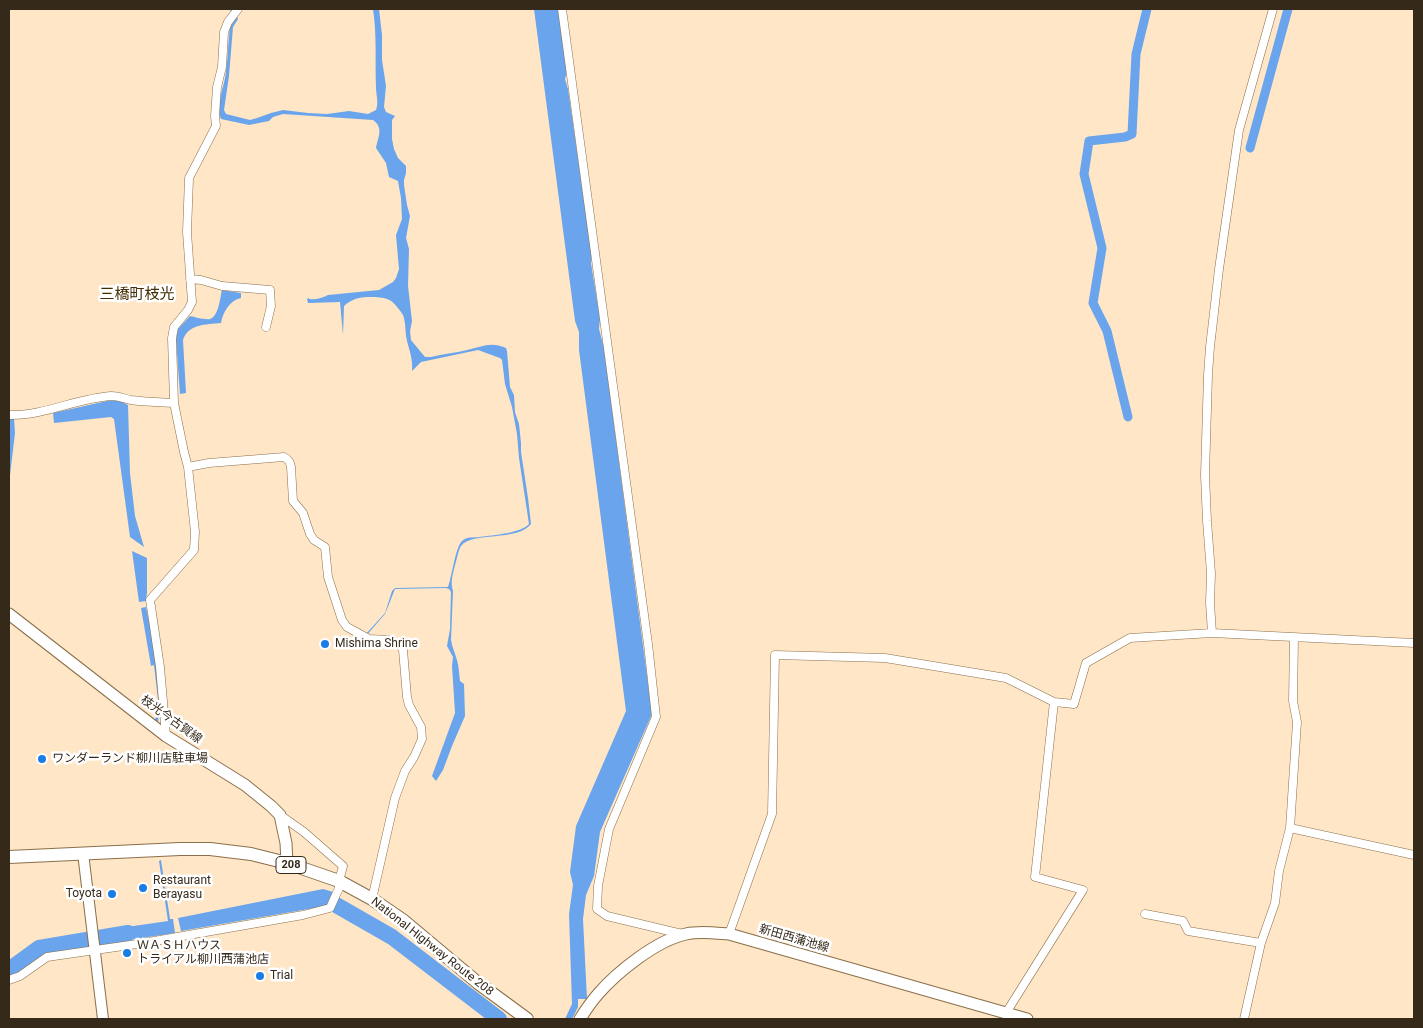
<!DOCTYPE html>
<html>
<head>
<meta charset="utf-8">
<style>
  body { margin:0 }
  #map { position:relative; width:1423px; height:1028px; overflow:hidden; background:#ffe6c6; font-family:Roboto,sans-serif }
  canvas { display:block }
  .frame { position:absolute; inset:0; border:10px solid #35291a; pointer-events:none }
</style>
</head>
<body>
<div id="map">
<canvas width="1423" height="1028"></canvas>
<div class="frame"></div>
</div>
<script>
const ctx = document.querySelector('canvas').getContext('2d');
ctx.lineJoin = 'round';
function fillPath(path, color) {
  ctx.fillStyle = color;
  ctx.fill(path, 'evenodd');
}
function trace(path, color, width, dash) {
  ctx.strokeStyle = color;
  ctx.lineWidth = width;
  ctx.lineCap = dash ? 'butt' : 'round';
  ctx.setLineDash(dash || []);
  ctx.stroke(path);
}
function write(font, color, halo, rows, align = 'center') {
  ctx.font = font + ' Roboto,"Noto Sans JP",sans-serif';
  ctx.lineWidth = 5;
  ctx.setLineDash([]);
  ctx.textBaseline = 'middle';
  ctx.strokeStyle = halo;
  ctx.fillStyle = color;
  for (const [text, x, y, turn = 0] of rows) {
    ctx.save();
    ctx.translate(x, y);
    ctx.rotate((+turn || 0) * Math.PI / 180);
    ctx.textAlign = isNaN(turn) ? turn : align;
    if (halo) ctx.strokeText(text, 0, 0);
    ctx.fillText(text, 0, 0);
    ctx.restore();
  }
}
const water = new Path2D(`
  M 230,9 L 234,9 L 238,19 L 233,27 L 229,76 L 224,110 L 226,114 L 250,120 L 257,118 L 271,113 L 283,110 L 308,113 L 327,114 L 349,111 L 368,114 L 376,110 C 379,103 376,95 376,87 C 375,61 377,35 373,9 L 379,9 L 382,35 L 382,60 L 386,86 L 384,107 L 386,112 L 395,116 L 392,120 L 392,139 L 394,149 L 398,158 L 406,166 L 406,173 L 404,180 L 404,185 L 407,205 L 410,216 L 406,238 L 409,249 L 408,286 L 412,321 L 410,331 L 411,340 L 425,357 L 431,357 C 443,354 455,353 467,350 C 481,347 491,341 506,348 L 507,351 L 510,387 L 514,395 L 515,412 L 519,424 L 521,443 L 521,452 L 528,498 L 531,524 C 517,542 472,531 461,546 C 458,551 457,559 455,565 C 453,574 450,582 453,591 L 451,640 C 452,647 455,653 457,660 C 459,667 459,674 460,681 L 464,684 L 465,716 L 452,746 L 443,770 L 436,781 L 432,776 L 455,713 L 452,666 L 453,657 L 447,646 L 450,629 L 451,592 L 449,589 L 446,588 L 395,589 L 385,614 L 366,636 L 365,635 L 385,613 L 392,591 L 395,588 L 448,587 C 452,577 455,548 462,541 C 467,536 474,538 480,537 C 493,535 522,533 529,524 L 519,458 L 517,434 L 512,407 L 505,384 L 502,360 L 500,358 L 478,350 L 421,362 L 412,371 C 413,359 410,353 407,341 C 405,334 406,326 404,318 C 403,314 403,315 401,312 C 391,298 388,298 372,297 C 360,297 353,298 344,306 L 343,335 L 340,302 L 308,303 L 307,299 L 309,298 L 309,299 C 316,300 322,298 328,295 L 379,290 L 393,282 L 396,278 L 399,269 L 396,235 L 402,219 L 401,198 L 398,181 L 389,177 L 386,163 L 376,148 C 378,137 384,128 373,120 L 283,114 L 273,117 L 269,121 L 249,125 L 221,119 C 215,104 225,86 226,71 C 228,57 228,42 230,27 L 234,21 Z
  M 534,9 L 558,9 L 567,72 L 565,79 L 568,89 L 592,256 L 591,263 L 600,319 L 599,329 L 604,348 L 652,714 L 600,832 L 594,876 L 586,895 L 583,919 L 587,999 L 578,999 L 578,1007 L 572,1019 L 565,1019 L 572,1004 L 569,914 L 573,885 L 570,872 L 576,826 L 626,711 L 579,350 L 579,332 L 575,321 Z
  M 222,290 L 241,293 L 241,298 C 230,300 223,312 221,323 C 206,325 189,323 183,340 L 186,393 L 180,394 L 176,340 L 178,329 L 190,316 C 195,317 204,320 210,319 C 219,316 220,297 222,290 Z
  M 116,399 L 128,405 L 130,473 L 135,516 L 144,547 L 130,537 L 114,419 L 111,417 L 54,423 L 53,413 Z
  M 9,418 L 14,418 L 15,433 L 9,484 Z
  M 132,551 L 147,558 L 147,592 L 146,601 L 139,602 Z
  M 146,607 L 153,640 L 161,700 L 158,722 L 157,725 L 153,720 L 156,718 L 158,700 L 154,665 L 151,666 L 141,608 Z
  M 161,860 L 170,919 L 173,919 L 175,933 L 108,943 L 106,930 L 168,921 L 159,861 Z
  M 323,889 L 333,892 L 326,906 L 181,931 L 178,918 Z`);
const canal = new Path2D(`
  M 1250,148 L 1288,9
  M 1128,417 L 1107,331 L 1093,303 L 1102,248 L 1084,174 L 1089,141 L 1125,137 L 1132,134 L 1136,54 L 1147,9`);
const river = new Path2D(`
  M 315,901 L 324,898 L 392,937 L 499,1019
  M 9,969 L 13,967 L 39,948 L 128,933`);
const minor = new Path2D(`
  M 562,9 L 648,644 L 656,717 L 609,829 L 598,886 L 597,909 L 607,916 L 682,934
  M 190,279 L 201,280 L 222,286 L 270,290 L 271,306 L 266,327
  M 9,415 C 44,416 77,398 112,396 C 118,396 125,399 131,400 C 145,402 160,402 174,403
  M 188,467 L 209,463 L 284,457 C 289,460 290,462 291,467 L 293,501 L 303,513 L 310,534 L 314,540 L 325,547 L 328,577 L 342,620 L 347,627 L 369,639 L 390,640 L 400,645 L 403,650 L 407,697 L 409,705 L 421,727 L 422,739 L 414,757 L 405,771 L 395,798 L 372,899
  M 1212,633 L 1210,603 L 1211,573 L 1207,521 L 1205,475 L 1208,375 L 1210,347 L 1219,269 L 1239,130 L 1273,9
  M 166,736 L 160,667 L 150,600 L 194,550 L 195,532 L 188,467 L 184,452 L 174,403 L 172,338 L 174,327 L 188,310 L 192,302 L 187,232 L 189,178 L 216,126 L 215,116 L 217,87 L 222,67 L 224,32 L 228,22 L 238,9
  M 1290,828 L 1414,855
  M 1145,914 L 1183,921 L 1188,931 L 1261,943
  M 729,934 L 772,814 L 775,655 L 885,658 L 1006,678 L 1054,702 L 1074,704 L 1086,663 L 1130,638 L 1212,633 L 1414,643
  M 9,980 L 20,976 L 47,957 L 137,944 L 303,915 L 330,908 L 339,888 L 339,881 L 343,866 L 304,832 L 280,815
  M 1006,1013 L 1083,890 L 1035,877 L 1054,702
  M 1244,1019 L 1261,943 L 1275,903 L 1279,871 L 1290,828 L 1297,722 L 1293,701 L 1294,638`);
const tertiary = new Path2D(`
  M 83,853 L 103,1019`);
const secondary = new Path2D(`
  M 9,614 L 166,736 L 245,785 L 271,806 L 280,815 L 286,843 L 287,863
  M 580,1019 C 585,1011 591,1002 598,994 C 617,972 657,940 686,934 C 700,931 714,933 729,934 L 1027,1019`);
const trunk = new Path2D(`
  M 9,857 L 180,849 L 210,849 L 251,854 L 287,863 L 339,881 L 372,899 L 404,921 L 478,983 L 527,1019`);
const markers = [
  [325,644,5,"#197de5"],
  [42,759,5,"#197de5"],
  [143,888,5,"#197de5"],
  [112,894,5,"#197de5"],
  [127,953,5,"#197de5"],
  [260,976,5,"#197de5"]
];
const shields = [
  [291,865,30]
];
const shieldNames = [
  ["208",291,865]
];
const poiNames = [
  ["Mishima Shrine",335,644],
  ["ワンダーランド柳川店駐車場",52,759],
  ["Restaurant",153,881],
  ["Berayasu",153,895],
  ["Toyota",102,894,"right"],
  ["ＷＡＳＨハウス",137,946],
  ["トライアル柳川西蒲池店",137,960],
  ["Trial",270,976]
];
const streetNames = [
  ["枝光今古賀線",171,720,36],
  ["新田西蒲池線",794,939,16],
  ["National Highway Route 208",432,947,38]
];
const quarterNames = [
  ["三橋町枝光",137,295]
];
fillPath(water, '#69a4ec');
trace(canal, '#69a4ec', 9);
trace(river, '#69a4ec', 16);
trace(minor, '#8a6f4a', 9);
trace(tertiary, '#8a6f4a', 12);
trace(secondary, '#8a6f4a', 13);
trace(trunk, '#8a6f4a', 14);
trace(minor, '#fff', 8);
trace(tertiary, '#fff', 10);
trace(secondary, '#fff', 11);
trace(trunk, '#fff', 12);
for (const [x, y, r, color] of markers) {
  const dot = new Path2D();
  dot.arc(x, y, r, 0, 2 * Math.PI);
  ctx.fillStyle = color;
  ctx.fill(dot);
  trace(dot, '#fff', 2);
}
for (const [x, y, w] of shields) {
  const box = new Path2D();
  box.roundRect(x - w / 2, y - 8.5, w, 17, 4);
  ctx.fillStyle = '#fff';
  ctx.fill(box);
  trace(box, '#35291a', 1);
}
write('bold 11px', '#35291a', null, shieldNames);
write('12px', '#35291a', '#fff', poiNames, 'left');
write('12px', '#35291a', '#fff', streetNames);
write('15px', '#432b03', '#fff', quarterNames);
</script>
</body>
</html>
